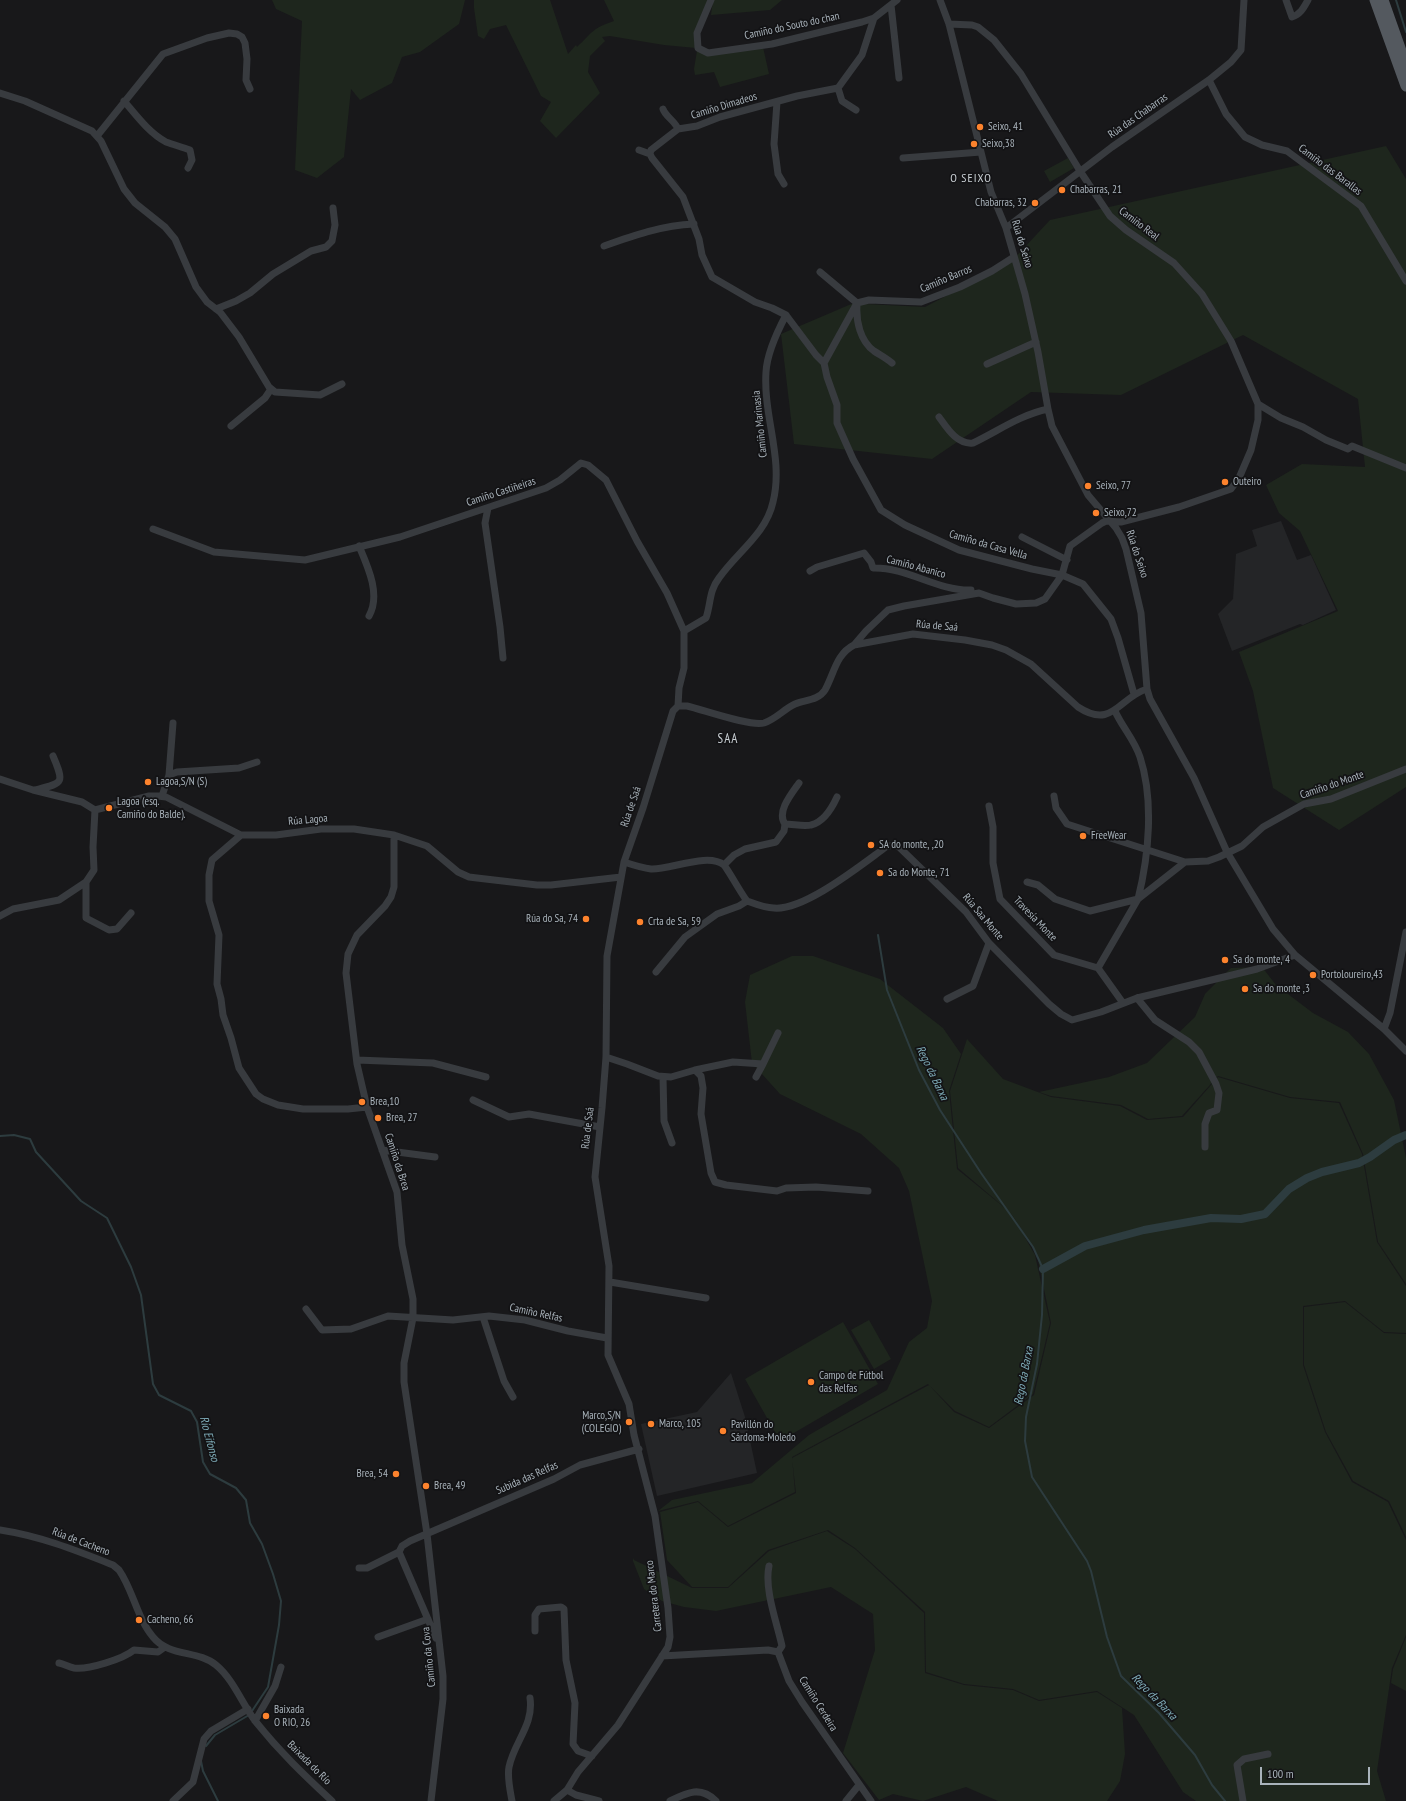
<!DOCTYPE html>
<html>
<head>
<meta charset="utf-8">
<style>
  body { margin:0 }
  #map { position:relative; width:1406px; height:1801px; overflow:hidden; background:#18181a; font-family:"PT Sans Narrow",sans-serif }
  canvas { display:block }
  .scale { position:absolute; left:1260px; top:1767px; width:110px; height:18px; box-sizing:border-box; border:2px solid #a9b3bb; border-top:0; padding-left:5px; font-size:12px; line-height:14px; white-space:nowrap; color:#a9b3bb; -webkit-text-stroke:3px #131315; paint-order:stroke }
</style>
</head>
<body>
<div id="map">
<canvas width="1406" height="1801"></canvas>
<div class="scale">100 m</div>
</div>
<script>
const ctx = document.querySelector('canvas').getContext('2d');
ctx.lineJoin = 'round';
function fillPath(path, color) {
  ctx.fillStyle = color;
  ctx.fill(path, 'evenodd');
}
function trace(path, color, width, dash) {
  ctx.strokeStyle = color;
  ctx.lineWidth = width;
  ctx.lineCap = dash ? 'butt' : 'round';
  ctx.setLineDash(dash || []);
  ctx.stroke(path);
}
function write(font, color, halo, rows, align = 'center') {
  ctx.font = font + ' "PT Sans Narrow",sans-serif';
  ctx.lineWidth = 3.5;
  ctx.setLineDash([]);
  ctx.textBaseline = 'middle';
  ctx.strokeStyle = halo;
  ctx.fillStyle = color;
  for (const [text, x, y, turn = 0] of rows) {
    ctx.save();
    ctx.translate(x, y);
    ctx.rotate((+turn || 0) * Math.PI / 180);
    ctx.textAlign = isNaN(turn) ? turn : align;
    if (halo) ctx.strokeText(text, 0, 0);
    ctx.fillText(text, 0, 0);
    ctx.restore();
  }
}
const built = new Path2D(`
  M 1281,521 L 1297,560 L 1311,555 L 1336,610 L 1303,625 L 1300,624 L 1232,651 L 1218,614 L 1233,599 L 1236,554 L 1257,546 L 1252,530 Z
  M 731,1373 L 745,1417 L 757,1473 L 657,1496 L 641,1424 L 697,1412 Z`);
const green = new Path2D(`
  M 272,0 L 465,0 L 459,24 L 420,52 L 402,57 L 392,83 L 360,100 L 351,89 L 344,157 L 317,178 L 295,170 L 302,21 L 276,9 Z
  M 474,0 L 550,0 L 568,54 L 576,45 L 577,47 C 593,32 591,29 614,21 L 604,0 L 709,0 L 696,48 L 664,45 L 610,36 L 602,37 L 605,41 L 590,56 L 588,72 L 600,93 L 556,138 L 540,121 L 551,102 L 541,96 L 506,25 L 490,29 L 484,39 L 478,36 L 474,8 Z
  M 713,0 L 782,0 L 770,10 L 711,15 Z
  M 763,47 L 769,74 L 720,87 L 714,72 L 695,75 L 694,69 L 697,51 Z
  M 1386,146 L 1406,179 L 1406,787 L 1339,830 L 1273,788 L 1253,691 L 1239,652 L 1338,611 L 1300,531 L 1279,513 L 1266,485 L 1302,464 L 1365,467 L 1358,399 L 1243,335 L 1121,395 L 1031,392 L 932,459 L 794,444 L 781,334 L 856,302 L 865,304 L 925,307 L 1011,262 L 1050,220 Z
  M 1068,158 L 1074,168 L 1050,182 L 1044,171 Z
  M 792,956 L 813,956 L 880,979 L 943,1028 L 961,1054 L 949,1091 L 957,1169 L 1011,1213 L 1035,1255 L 1050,1323 L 1033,1394 L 989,1427 L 955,1411 L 928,1384 L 792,1457 L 795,1492 L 728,1526 L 698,1501 L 658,1511 L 672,1500 L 752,1483 L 809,1435 L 887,1390 L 909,1342 L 927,1328 L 932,1301 L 909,1191 L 899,1168 L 861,1134 L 780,1094 L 752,1063 L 745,1002 L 750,975 Z
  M 1262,967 L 1276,985 L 1313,1013 L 1348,1032 L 1369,1054 L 1394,1100 L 1406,1158 L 1406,1284 L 1378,1242 L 1363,1154 L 1340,1102 L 1290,1097 L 1218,1076 L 1182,1116 L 1148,1119 L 1121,1105 L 1051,1096 L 1039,1092 L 1109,1077 L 1147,1063 L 1195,1017 L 1205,994 L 1231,968 Z
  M 967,1039 L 1003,1079 L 1051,1097 L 1120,1106 L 1147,1120 L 1183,1117 L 1218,1077 L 1290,1098 L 1339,1103 L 1362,1154 L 1377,1242 L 1406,1286 L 1406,1333 L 1384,1332 L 1345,1301 L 1303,1306 L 1303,1365 L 1325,1432 L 1352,1482 L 1388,1502 L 1406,1540 L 1406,1635 L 1392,1668 L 1377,1771 L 1386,1801 L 1196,1801 L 1183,1792 L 1134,1715 L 1097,1691 L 1039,1700 L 1013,1689 L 964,1684 L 926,1672 L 925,1612 L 855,1548 L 828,1530 L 768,1550 L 728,1587 L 692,1587 L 667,1560 L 660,1512 L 698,1502 L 728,1527 L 796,1493 L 792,1458 L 929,1385 L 954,1412 L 989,1428 L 1034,1395 L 1051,1323 L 1037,1255 L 1011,1213 L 958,1168 L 950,1091 Z
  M 1345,1302 L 1384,1333 L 1406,1334 L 1406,1537 L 1389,1501 L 1353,1481 L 1326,1432 L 1304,1365 L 1304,1307 Z
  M 869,1320 L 891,1359 L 874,1369 L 851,1330 Z
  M 843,1322 L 878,1384 L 780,1441 L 745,1379 Z
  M 827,1531 L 855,1549 L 924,1613 L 925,1673 L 964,1685 L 1013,1690 L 1039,1701 L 1097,1692 L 1122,1708 L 1125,1754 L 1120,1781 L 1107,1801 L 998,1801 L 966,1787 L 923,1801 L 893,1794 L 879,1800 L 843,1753 L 875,1650 L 873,1614 L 831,1587 L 716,1611 L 684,1607 L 662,1601 L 644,1589 L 633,1561 L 633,1558 L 634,1560 L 692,1588 L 728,1588 L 769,1551 Z
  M 1406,1637 L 1406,1691 L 1391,1683 L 1393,1669 Z`);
const stream = new Path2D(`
  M 1396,0 L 1406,32
  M 878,935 L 887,990 L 919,1070 L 940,1110 L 981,1173 L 1033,1247 L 1043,1269 L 1042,1315 L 1037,1364 L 1026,1417 L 1025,1441 L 1032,1477 L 1087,1561 L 1091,1571 L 1107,1637 L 1121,1676 L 1159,1713 L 1195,1755 L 1212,1785 L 1225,1801
  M 0,1136 L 14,1135 L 30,1139 L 36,1152 L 81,1201 L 107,1218 L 131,1267 L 141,1295 L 153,1384 L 159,1395 L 191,1411 L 197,1422 L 203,1462 L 210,1474 L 236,1488 L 246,1500 L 250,1523 L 262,1544 L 273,1574 L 281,1601 L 279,1625 L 268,1687 L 252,1711
  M 206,1746 L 215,1735 L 249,1715
  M 201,1761 L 203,1771 L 218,1801`);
const canal = new Path2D(`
  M 1043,1269 L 1085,1246 L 1144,1230 L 1211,1218 L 1241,1219 L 1265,1214 L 1289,1189 L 1307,1178 L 1322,1172 L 1359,1163 L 1370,1157 L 1394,1140 L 1406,1135`);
const street = new Path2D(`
  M 711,0 L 697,33 L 698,48 L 708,53 L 772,44 L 862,22 L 874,18 L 897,0
  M 940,0 L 949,24 L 991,192 L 1006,228 L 1025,294 L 1038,352 L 1048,409 L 1052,426 L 1088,495 L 1116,528 L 1122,538 L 1126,549 L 1141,613 L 1147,689 L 1150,699 L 1194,778 L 1227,852 L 1273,929 L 1295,955 L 1384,1029 L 1406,1051
  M 1286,0 L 1292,17 C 1301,14 1304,7 1308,0
  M 891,5 L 899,78
  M 949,24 L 972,25 L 978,27 L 994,40 L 1021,74 L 1080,171 L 1110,216 L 1126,230 L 1174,263 L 1202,294 L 1231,341 L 1258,404
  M 1209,80 L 1226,114 L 1245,137 L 1262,145 L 1287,151 L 1361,206 L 1406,281
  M 838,88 L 842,101 L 856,110
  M 0,93 L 25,101 L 92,131 L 101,141 L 124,189 L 135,203 L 165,227 L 175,239 L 196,287 L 207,302 L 220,312 L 239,337 L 269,387 L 275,392 L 320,395 L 342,384
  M 124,101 C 136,115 149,133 166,142 C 174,145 182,147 190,150 L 192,160 L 188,168
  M 777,102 L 774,144 L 778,174 L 784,184
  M 663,109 C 665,116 675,121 678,129
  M 97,136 L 163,54 L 207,38 L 229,33 L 237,34 L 242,37 L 245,43 L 247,59 L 246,80 L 250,89
  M 639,150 L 650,154
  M 903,158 L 981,152
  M 1006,228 L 1112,147 L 1209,80 L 1231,62 L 1241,50 L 1244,0
  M 604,246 C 632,236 663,225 694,224
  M 820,272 L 857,303
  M 857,303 L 869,300 L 921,302 L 960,287 L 992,271 L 1014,257
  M 857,305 C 856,321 860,341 874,351 C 880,355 886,358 892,363
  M 216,309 L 236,301 L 250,293 L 273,274 L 311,251 L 326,247 L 332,241 L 335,225 L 333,208
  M 786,315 L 772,308 L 755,302 L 712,277 L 702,255 L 699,239 L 683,197 L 652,158 L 650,154 L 651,150 L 678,129 L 697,126 L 720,117 L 797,96 L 838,88 L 862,55 L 874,18
  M 824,363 L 827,377 L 837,405 L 837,423 L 853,459 L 881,510 L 905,525 L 959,550 L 1032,569 L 1062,575 L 1083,584 L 1111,619 L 1118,638 L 1134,694
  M 987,364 L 1036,342
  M 939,417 C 947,428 957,445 973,443 C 998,431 1020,415 1048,409
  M 231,426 L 265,398 L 271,389
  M 488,508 L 485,523 L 500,627 L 503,658
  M 153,529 L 214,552 L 305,560 L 400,537 L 546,488 L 560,480 L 581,463 L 588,465 L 606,480 L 637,541 L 667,593 L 684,631 L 684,668 L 679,688 L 678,706
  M 1022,537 L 1067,560
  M 359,546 C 368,567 381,595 369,616
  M 810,571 L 817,567 L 864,553 L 871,562 L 873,568 C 907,567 937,591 971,590
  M 684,631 L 706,618 C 711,603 709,591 719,578 C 737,552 766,534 773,502 C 784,459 763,416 766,372 C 767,353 777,332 786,315 L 816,355 L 824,363 L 857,303
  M 854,645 L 866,631 L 888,610 L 904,606 L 979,593 L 993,598 L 1016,604 L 1036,603 L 1045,599 L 1062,575 L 1070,546 L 1102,523 L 1106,521 L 1121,522 L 1179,507 L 1231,489 L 1239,478 L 1251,450 L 1258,420 L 1258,404 L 1281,418 L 1303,427 L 1326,440 L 1348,449 L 1352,446 L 1406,468
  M 169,775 L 177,772 L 239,768 L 257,762
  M 0,779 L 33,790 L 82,802 L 95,810 L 149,796 L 158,796 L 166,797 L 241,835 L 276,835 L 321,829 L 354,829 L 394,835 L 427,846 L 458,872 L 469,877 L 477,878 L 537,885 L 551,885 L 621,877
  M 35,790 C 63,783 65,784 53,756
  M 162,796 L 169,775 L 173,723
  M 1054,796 L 1056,808 L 1067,824 L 1185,862
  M 989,806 L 993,827 L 993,863 L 1000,899 L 1054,955 L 1098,968
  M 785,824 C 776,812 792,793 799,783
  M 241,835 L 212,860 L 209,875 L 209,901 L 219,935 L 217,984 L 221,999 L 223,1015 L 231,1038 L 239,1068 L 256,1094 L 263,1099 L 278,1105 L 303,1109 L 348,1109 L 367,1107
  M 394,835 L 394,887 L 391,897 L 385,906 L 357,935 L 348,954 L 346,973 L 357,1064 L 367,1107 L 397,1192 L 402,1245 L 413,1299 L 413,1318 L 404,1363 L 404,1382 L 427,1534 L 443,1676 L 443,1699 L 431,1801
  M 624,862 C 633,865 642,868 651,869 C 670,870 708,852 724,865 C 727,868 742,895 747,901 C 755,904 765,908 774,908 C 804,911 861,865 886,847 L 893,845 L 899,847 L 966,912 L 989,943 L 1049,1004 L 1061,1014 L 1072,1020 L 1101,1012 L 1137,998 L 1257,969 L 1295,955
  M 724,865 L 734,855 L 745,849 L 776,842 L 784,831 L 785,824 C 793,824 804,827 811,825 C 824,822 832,808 837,797
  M 86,882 L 86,918 L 109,930 L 117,929 L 131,913
  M 1027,882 L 1038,885 L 1055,899 L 1090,911 L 1138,899 C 1149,855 1154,800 1140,757 C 1134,739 1122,727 1115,711
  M 0,916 L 13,909 L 59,900 L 86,882 L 94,870 L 93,847 L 95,810
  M 656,972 L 685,937 L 717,914 L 739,906 L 747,901
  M 1137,998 L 1155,1020 L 1189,1042 L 1199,1052 L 1216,1084 L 1219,1093 L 1217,1110 L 1209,1113 L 1205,1124 L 1205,1147
  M 947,999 L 973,986 L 989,943
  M 1123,1003 L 1098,968 L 1138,899 L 1185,862 L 1208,861 L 1219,857 L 1242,846 L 1263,827 L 1304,804 L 1331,799 L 1406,769
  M 1384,1029 L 1390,1013 L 1406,932
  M 606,1057 L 627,1064 L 658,1076 L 671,1077 L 695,1070 L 701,1076 L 703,1088 L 701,1114 L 711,1173 L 715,1182 L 726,1185 L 777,1191 L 786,1188 L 816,1187 L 868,1191
  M 357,1060 L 433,1063 L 486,1077
  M 695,1070 L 733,1062 L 763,1064 L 778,1033
  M 663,1077 L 664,1121 L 672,1143
  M 756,1077 L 763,1064
  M 473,1100 L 509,1117 L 529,1114 L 600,1127
  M 382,1150 L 435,1157
  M 610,1282 L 706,1298
  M 306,1309 L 322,1330 L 351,1329 L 388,1316 L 453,1320 L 489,1316 L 525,1320 L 568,1331 L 607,1338
  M 483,1317 L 504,1381 L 513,1397
  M 0,1530 C 40,1536 75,1550 113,1565 L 119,1570 C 133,1590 137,1618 153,1637 C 169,1657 198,1650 216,1665 C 234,1680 242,1704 256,1722 C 280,1752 304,1775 332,1801
  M 399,1552 L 436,1638
  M 769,1566 C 764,1589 777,1623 782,1646 L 778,1652
  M 359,1568 L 367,1568 L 399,1552 L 402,1546 L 410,1541 L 554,1479 L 580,1465 L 639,1449
  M 535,1631 L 535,1615 L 539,1609 L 561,1607 L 564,1609 L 566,1660 L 575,1703 L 573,1744 L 578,1751 L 592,1756
  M 378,1637 L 428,1619
  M 662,1656 L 768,1650 L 778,1652 L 789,1681 L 802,1702 L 871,1801
  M 59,1663 C 64,1664 69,1667 74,1668 C 88,1670 123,1659 134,1650 L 158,1652 L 165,1647
  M 255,1721 L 275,1686 L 281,1667
  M 567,1790 L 576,1795 L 599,1801
  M 173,1801 L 193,1782 L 204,1739 L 211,1731 L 248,1709
  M 512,1801 C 510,1790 507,1777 509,1767 C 514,1742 534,1725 530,1698
  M 554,1801 L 567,1790 L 578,1772 L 618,1725 L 668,1647 L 670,1637 L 668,1608 L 655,1516 L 634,1435 L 629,1404 L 608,1355 L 609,1266 L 595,1177 L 602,1108 L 606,1057 L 607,956 L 624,862 L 643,808 L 673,711 L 678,706 L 687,706 C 704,710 751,727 764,723 C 776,719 784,709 795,704 C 805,700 819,700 825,690 C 834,674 836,654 854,645 L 913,634 L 965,640 L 992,645 L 1006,650 L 1031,664 L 1078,707 C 1113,730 1119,697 1147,689
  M 670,1801 C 688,1792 701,1786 716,1801
  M 846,1801 L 859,1785
  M 1243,1801 L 1237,1765 L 1244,1759 L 1268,1754`);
const primary = new Path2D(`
  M 1375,0 L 1406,86
  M 1383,0 L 1406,65`);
const markers = [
  [980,127,4,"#fd832d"],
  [974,144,4,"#fd832d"],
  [1062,190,4,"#fd832d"],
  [1035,203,4,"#fd832d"],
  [1225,482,4,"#fd832d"],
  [1088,486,4,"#fd832d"],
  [1096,513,4,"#fd832d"],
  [148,782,4,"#fd832d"],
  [109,808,4,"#fd832d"],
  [1083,836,4,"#fd832d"],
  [871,845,4,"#fd832d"],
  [880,873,4,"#fd832d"],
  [586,919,4,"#fd832d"],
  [640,922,4,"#fd832d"],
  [1225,960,4,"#fd832d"],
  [1313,975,4,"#fd832d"],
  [1245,989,4,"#fd832d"],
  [362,1102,4,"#fd832d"],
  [378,1118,4,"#fd832d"],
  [811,1382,4,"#fd832d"],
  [629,1422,4,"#fd832d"],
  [651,1424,4,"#fd832d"],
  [723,1431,4,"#fd832d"],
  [396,1474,4,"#fd832d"],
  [426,1486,4,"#fd832d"],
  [139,1620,4,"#fd832d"],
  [266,1716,4,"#fd832d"]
];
const streetNames = [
  ["Camiño do Souto do chan",792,26,-12],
  ["Camiño Dimadeos",724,106,-17],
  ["Rúa das Chabarras",1138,116,-35],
  ["Camiño das Barallas",1330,170,37],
  ["Camiño Real",1139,224,37],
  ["Rúa do Seixo",1022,244,73],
  ["Camiño Barros",946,279,-23],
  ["Camiño Marinasia",760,424,-96],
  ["Camiño Castiñeiras",501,492,-18],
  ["Camiño da Casa Vella",988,545,16],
  ["Rúa do Seixo",1137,554,72],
  ["Camiño Abanico",916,567,15],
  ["Rúa de Saá",937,626,5],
  ["Camiño do Monte",1332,785,-19],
  ["Rúa de Saá",631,807,-71],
  ["Rúa Lagoa",308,820,-5],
  ["Rúa Saa Monte",983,917,50],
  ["Travesía Monte",1035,919,46],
  ["Rúa de Saá",588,1128,-83],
  ["Camiño da Brea",397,1162,72],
  ["Camiño Relfas",536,1313,12],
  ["Subida das Relfas",527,1478,-24],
  ["Rúa de Cacheno",81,1542,21],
  ["Carretera do Marco",654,1596,-97],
  ["Camiño da Cova",429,1657,-96],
  ["Camiño Cerdeira",818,1704,58],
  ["Baixada do Río",309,1763,45]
];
const poiNames = [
  ["Seixo, 41",988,127],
  ["Seixo,38",982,144],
  ["Chabarras, 21",1070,190],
  ["Chabarras, 32",1027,203,"right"],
  ["Outeiro",1233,482],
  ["Seixo, 77",1096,486],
  ["Seixo,72",1104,513],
  ["Lagoa,S/N (S)",156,782],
  ["Lagoa (esq.",117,802],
  ["Camiño do Balde).",117,815],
  ["FreeWear",1091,836],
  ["SA do monte, ,20",879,845],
  ["Sa do Monte, 71",888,873],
  ["Rúa do Sa, 74",578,919,"right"],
  ["Crta de Sa, 59",648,922],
  ["Sa do monte, 4",1233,960],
  ["Portoloureiro,43",1321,975],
  ["Sa do monte ,3",1253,989],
  ["Brea,10",370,1102],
  ["Brea, 27",386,1118],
  ["Campo de Fútbol",819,1376],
  ["das Relfas",819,1389],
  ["Marco,S/N",621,1416,"right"],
  ["(COLEGIO)",621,1429,"right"],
  ["Marco, 105",659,1424],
  ["Pavillón do",731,1425],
  ["Sárdoma-Moledo",731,1438],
  ["Brea, 54",388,1474,"right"],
  ["Brea, 49",434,1486],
  ["Cacheno, 66",147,1620],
  ["Baixada",274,1710],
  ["O RIO, 26",274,1723]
];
const neighbourhoodNames = [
  ["O SEIXO",971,179]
];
const waterNames = [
  ["Rego da Barxa",932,1073,64],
  ["Rego da Barxa",1024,1376,-79],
  ["Río Eifonso",209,1439,75],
  ["Rego da Barxa",1154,1697,46]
];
const quarterNames = [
  ["SAA",728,739]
];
fillPath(built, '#242527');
fillPath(green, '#1e261d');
trace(stream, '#2d3c3f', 2);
trace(canal, '#2d3c3f', 8);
trace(street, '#383b3f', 7);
trace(primary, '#54595f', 11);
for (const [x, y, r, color] of markers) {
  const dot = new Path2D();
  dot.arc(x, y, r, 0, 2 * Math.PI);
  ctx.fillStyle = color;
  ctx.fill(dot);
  trace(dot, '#131315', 1.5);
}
write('11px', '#a9b3bb', '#131315', streetNames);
write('11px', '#a9b3bb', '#131315', poiNames, 'left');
ctx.letterSpacing = '1px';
write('12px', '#cbd1d6', '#131315', neighbourhoodNames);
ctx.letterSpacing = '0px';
write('italic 12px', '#7eabb7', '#131315', waterNames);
ctx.letterSpacing = '1px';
write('13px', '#cbd1d6', '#131315', quarterNames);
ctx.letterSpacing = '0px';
</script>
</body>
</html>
